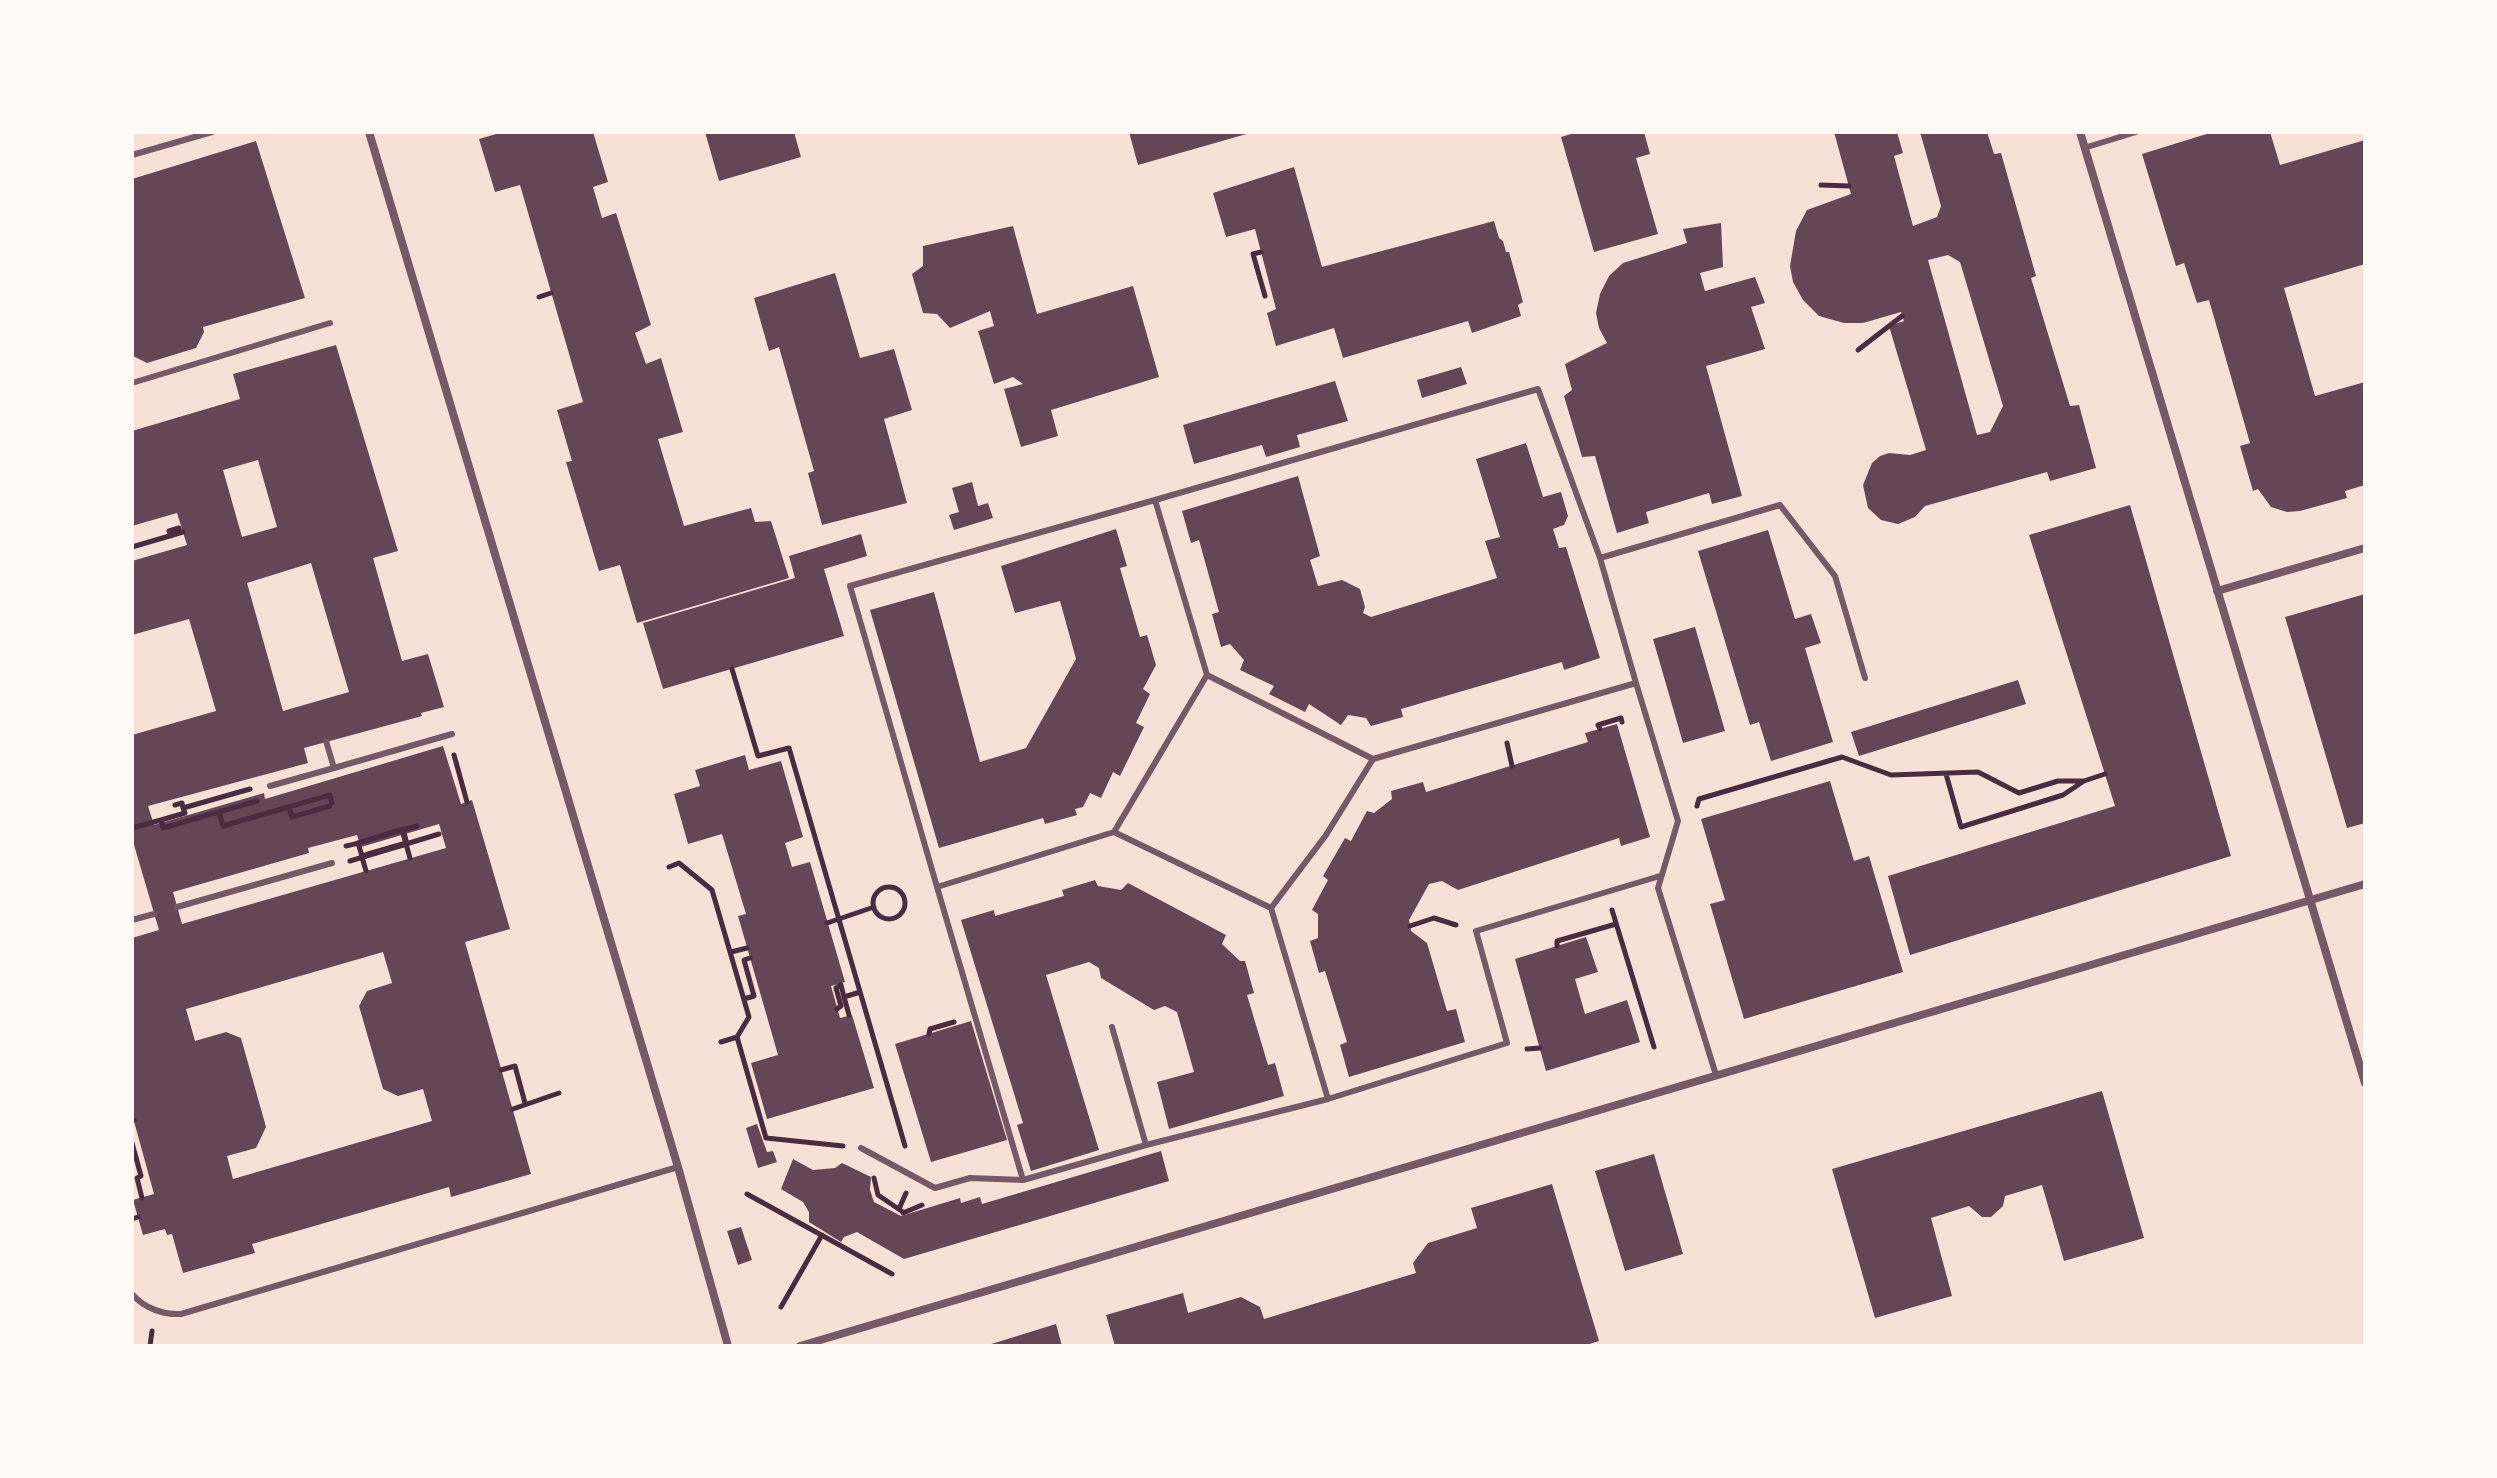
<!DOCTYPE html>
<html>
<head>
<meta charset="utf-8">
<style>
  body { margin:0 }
  #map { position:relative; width:2497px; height:1478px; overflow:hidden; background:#f7e1d7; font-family:Overpass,sans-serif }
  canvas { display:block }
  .frame { position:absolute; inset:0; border:134px solid #fffaf5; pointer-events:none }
</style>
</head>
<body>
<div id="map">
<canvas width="2497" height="1478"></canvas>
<div class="frame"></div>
</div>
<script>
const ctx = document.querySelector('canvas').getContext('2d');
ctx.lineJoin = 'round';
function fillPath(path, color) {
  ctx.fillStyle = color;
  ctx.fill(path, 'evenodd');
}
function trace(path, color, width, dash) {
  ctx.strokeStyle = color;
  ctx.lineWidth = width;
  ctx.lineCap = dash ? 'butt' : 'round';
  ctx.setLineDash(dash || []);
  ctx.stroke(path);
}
const building = new Path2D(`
  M 503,132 L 593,132 L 608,182 L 593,187 L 602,218 L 616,213 L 651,325 L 635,333 L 646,364 L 661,358 L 683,432 L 658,439 L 684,526 L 751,508 L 755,522 L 771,521 L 789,578 L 637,623 L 620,565 L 599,571 L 566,462 L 572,461 L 557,410 L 583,402 L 520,185 L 495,192 L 479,139 Z
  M 705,132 L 794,132 L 801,157 L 719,181 Z
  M 1129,132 L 1249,132 L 1250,133 L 1138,165 Z
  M 1578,132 L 1644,132 L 1650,154 L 1636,158 L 1658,234 L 1594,252 L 1561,137 Z
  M 1834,132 L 1897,132 L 1903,153 L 1894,156 L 1913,226 L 1937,217 L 1941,206 L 1920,132 L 1987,132 L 1994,154 L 2001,153 L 2036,276 L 2031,278 L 2070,406 L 2079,405 L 2096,468 L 2050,481 L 2047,472 L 1925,506 L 1915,517 L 1898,524 L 1881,520 L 1868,508 L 1863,485 L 1872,463 L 1880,456 L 1889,453 L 1910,455 L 1926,450 L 1889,326 L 1904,321 L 1901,312 L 1863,323 L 1844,323 L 1819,316 L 1803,300 L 1793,282 L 1790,266 L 1796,231 L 1807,210 L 1851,194 ZM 1948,255 L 1960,262 L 2003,406 L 1990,432 L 1977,435 L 1928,260 Z
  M 2213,132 L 2270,132 L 2280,165 L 2365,140 L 2365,264 L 2284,288 L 2315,396 L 2365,382 L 2365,485 L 2345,491 L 2347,498 L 2300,511 L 2287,512 L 2271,507 L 2258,489 L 2253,491 L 2240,446 L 2250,443 L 2209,300 L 2197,303 L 2184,263 L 2176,266 L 2142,154 Z
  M 256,141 L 305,298 L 203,327 L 204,332 L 196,348 L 147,363 L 133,356 L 132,352 L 132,179 Z
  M 1294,167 L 1322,267 L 1494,221 L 1499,238 L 1503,241 L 1506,252 L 1509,252 L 1523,302 L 1518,305 L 1521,316 L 1472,333 L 1468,321 L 1343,358 L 1334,328 L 1276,346 L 1267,313 L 1276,309 L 1255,229 L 1226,237 L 1213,193 Z
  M 1721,223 L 1723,267 L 1700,273 L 1705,291 L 1755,277 L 1765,303 L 1751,307 L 1765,349 L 1706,366 L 1742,496 L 1712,504 L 1709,493 L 1646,512 L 1649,523 L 1617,533 L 1595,456 L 1582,457 L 1564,396 L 1572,390 L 1565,364 L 1607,343 L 1599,328 L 1596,313 L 1600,294 L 1609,276 L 1623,263 L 1687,243 L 1683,229 Z
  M 1013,226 L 1037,314 L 1133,286 L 1159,377 L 1051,410 L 1058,436 L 1021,447 L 1004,389 L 1023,384 L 1013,377 L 994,384 L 978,331 L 994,326 L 990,311 L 950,328 L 937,314 L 923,313 L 912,274 L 923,266 L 923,246 Z
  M 835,273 L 860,358 L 894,349 L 912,410 L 884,419 L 907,503 L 822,525 L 808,473 L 814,471 L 779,347 L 769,351 L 754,298 Z
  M 336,345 L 398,551 L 373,558 L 402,661 L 428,654 L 444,707 L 421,713 L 422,716 L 304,748 L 308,763 L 148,806 L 154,825 L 264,793 L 265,799 L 443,746 L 461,804 L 472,800 L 510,929 L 465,942 L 531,1174 L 451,1197 L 449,1187 L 252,1244 L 255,1253 L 183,1273 L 172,1234 L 167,1235 L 165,1229 L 143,1235 L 133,1200 L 154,1194 L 132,1114 L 132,938 L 159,930 L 132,838 L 132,735 L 216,711 L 189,619 L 132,635 L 132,561 L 187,545 L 177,513 L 132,526 L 132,431 L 240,399 L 233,374 ZM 258,460 L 277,527 L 242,537 L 223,470 ZM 311,563 L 349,692 L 283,711 L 247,583 ZM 439,824 L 446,848 L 182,924 L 173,892 L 309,853 L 308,848 L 357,835 L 361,847 ZM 383,952 L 392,983 L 367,991 L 359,1006 L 383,1089 L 398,1096 L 423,1089 L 432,1121 L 233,1179 L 227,1156 L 256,1148 L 266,1127 L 241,1038 L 226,1032 L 195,1041 L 186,1009 Z
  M 1461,367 L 1467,384 L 1422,398 L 1417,380 Z
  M 1335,381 L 1348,421 L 1297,435 L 1300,447 L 1266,457 L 1262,445 L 1194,464 L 1183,425 Z
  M 1526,443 L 1543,497 L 1561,492 L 1568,516 L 1564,525 L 1553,529 L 1559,548 L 1566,547 L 1600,658 L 1564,670 L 1562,662 L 1401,709 L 1403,717 L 1371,726 L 1366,718 L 1348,715 L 1341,725 L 1309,704 L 1305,712 L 1269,694 L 1274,686 L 1240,670 L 1244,660 L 1230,644 L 1221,647 L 1212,614 L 1219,612 L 1199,540 L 1191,543 L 1182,511 L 1298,476 L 1320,556 L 1310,560 L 1318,586 L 1342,580 L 1360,589 L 1365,607 L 1363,613 L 1371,617 L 1497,578 L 1485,541 L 1500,537 L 1476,459 Z
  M 972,482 L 978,506 L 988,503 L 993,518 L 954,530 L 949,515 L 959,512 L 952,488 Z
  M 2130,505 L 2231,856 L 1910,955 L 1888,876 L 2115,806 L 2029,535 Z
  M 1116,529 L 1127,566 L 1120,568 L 1140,637 L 1147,635 L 1156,665 L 1143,689 L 1150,694 L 1136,723 L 1144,727 L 1120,776 L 1113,772 L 1101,798 L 1090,793 L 1083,807 L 1075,809 L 1077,815 L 1045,824 L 1043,818 L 939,848 L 870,610 L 934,592 L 980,762 L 1026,748 L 1076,659 L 1060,601 L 1015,613 L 1001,566 Z
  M 1768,530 L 1795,619 L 1811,614 L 1821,643 L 1805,648 L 1833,742 L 1771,761 L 1759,722 L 1750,725 L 1698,551 Z
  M 861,534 L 867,556 L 824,569 L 844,636 L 663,689 L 643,623 L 795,578 L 789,556 Z
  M 2365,594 L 2365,823 L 2347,828 L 2285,617 Z
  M 1695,627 L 1725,731 L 1683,743 L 1653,639 Z
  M 2018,680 L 2026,704 L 1859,756 L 1851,732 Z
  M 1617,724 L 1650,837 L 1621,846 L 1619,838 L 1458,890 L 1442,881 L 1429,884 L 1409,920 L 1411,931 L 1427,943 L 1447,1011 L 1456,1009 L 1465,1042 L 1349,1077 L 1340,1045 L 1347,1042 L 1325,971 L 1319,973 L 1310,941 L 1318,938 L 1318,914 L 1312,910 L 1328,880 L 1323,876 L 1345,838 L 1351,841 L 1367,811 L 1374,813 L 1392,799 L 1391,791 L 1423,782 L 1426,792 L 1588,742 L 1585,733 Z
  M 745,755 L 749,770 L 781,761 L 803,837 L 785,843 L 792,867 L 810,862 L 845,982 L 831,986 L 840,1018 L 852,1015 L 874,1088 L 767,1119 L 751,1063 L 778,1055 L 738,916 L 746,914 L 722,834 L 688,844 L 674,794 L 700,786 L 695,770 Z
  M 1830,781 L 1854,861 L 1869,856 L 1903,972 L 1744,1019 L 1710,904 L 1725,900 L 1701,819 Z
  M 1095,880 L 1098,886 L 1121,890 L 1128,883 L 1226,935 L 1222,944 L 1240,961 L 1245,961 L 1254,993 L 1247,995 L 1268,1065 L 1275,1063 L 1284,1096 L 1169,1129 L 1157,1082 L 1194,1072 L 1177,1012 L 1165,1006 L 1154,1010 L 1101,978 L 1099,968 L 1089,962 L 1046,975 L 1099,1150 L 1031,1171 L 1017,1125 L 1023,1123 L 961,920 L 994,910 L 995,916 L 1064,896 L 1062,890 Z
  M 1586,937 L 1598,972 L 1575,979 L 1585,1014 L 1627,1000 L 1640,1042 L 1546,1071 L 1515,959 Z
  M 971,1021 L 1007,1140 L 931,1162 L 895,1044 Z
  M 2102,1091 L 2144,1238 L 2064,1261 L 2042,1185 L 2005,1196 L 2003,1206 L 1991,1217 L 1982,1217 L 1969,1206 L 1931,1218 L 1952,1296 L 1875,1318 L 1832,1169 Z
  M 757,1124 L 767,1152 L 773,1151 L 777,1162 L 758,1168 L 746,1128 Z
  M 1161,1151 L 1169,1181 L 904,1259 L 857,1232 L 844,1237 L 841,1242 L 809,1222 L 809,1212 L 803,1202 L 781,1189 L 793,1159 L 813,1170 L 835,1168 L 842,1163 L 871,1177 L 870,1190 L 874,1202 L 901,1216 L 960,1198 L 961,1203 L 980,1197 L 982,1204 Z
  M 1654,1154 L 1683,1254 L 1625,1271 L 1595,1171 Z
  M 1552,1184 L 1599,1341 L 1583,1346 L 1115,1346 L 1106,1315 L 1183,1293 L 1188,1313 L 1241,1297 L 1260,1307 L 1264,1319 L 1416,1273 L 1413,1263 L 1428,1243 L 1477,1228 L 1471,1208 Z
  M 741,1227 L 752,1260 L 738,1265 L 727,1231 Z
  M 1056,1324 L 1062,1346 L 988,1346 L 988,1345 Z`);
const path = new Path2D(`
  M 1821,185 L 1849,186
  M 1261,252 L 1253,254 L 1265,296
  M 539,297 L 551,293
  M 1858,350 L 1902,316
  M 171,536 L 169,531 L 179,528 L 180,533
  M 132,547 L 183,532
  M 732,669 L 758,756 L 789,748 L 905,1146
  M 1600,729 L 1598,725 L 1621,718 L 1622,722
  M 1507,743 L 1512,766
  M 454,755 L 467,802
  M 2084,781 L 2105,774
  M 175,805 L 182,803 L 183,808
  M 1697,806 L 1699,799 L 1842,757 L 1891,775 L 1978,772 L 2019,793 L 2058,781 L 2084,781 L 2063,795 L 1961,827 L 1946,774
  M 289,807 L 292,817 L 330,806
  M 219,812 L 223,826 L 330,795 L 332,803
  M 161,820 L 185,813 L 183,808 L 250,789
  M 132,828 L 161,820 L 163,828 L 257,801
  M 403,830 L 417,826
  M 406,844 L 410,858
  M 346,846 C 365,842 383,835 402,830 L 406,843 L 368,854 L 362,856 L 358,843 C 373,838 388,835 402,830 L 406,844 L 362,856 L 358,843 L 403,829 L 407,844 L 362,857 L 366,871
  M 350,861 L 439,834
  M 669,867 L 679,863 L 712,890 L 749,1017 L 737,1037 L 766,1138 L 843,1146
  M873 903a16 16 0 1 1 32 0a16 16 0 1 1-32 0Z
  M 1612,910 L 1654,1047
  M 827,923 L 874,907
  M 1410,926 L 1434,918 L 1456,925
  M 1557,946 L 1557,941 L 1616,924
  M 731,952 L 747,948
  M 836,988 L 841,1006 L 837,1009
  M 836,988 L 841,985 L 844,997
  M 744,999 L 754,996 L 744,960 L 750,958
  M 849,1015 L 844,997 L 860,992
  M 929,1034 L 930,1029 L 954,1022
  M 721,1042 L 737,1037
  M 1527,1049 L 1540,1048
  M 501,1070 L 515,1066 L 525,1103
  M 513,1109 L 559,1093
  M 132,1121 L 134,1120
  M 132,1143 L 141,1176 L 137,1178 L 142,1198
  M 874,1178 L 878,1195 L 903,1212
  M 747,1194 L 892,1274
  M 899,1209 L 906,1193
  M 903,1213 L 922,1205
  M 132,1219 L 138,1217
  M 781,1307 L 822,1235
  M 150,1346 L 152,1331`);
const service = new Path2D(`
  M 2084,148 L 2136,132
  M 132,155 L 212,132
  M 132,383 L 330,323
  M 1600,558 L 1780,505 L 1835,576 L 1865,678
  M 1207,675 L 1155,500 L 1538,389 L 1600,558 L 1636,683
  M 326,741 L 334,768 L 452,734
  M 1373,759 L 1326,835 L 1271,908 L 1114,832 L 1207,675 L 1373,759 L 1636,683 L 1678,821 L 1658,888 L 1716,1075
  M 270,786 L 334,768
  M 1114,832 L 937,887 L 850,586 L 1155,500
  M 937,887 L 1023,1180
  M 177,907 L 332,863
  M 132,920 L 154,914
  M 1328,1099 L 1507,1043 L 1476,931 L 1660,876
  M 1146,1145 L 1328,1099 L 1271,908
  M 861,1148 L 935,1188 L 970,1178 L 1023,1180 L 1146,1145 L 1112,1027
  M 132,1294 C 144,1308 163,1315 181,1314 L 678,1167`);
const minor = new Path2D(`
  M 369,132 L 678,1167 L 728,1346
  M 2080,132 L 2365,1083
  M 2217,591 L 2365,548
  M 800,1346 L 2365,884`);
fillPath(building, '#644757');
trace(path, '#4a2c40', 5);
trace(service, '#755966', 6);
trace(minor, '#755966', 8);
</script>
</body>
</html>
